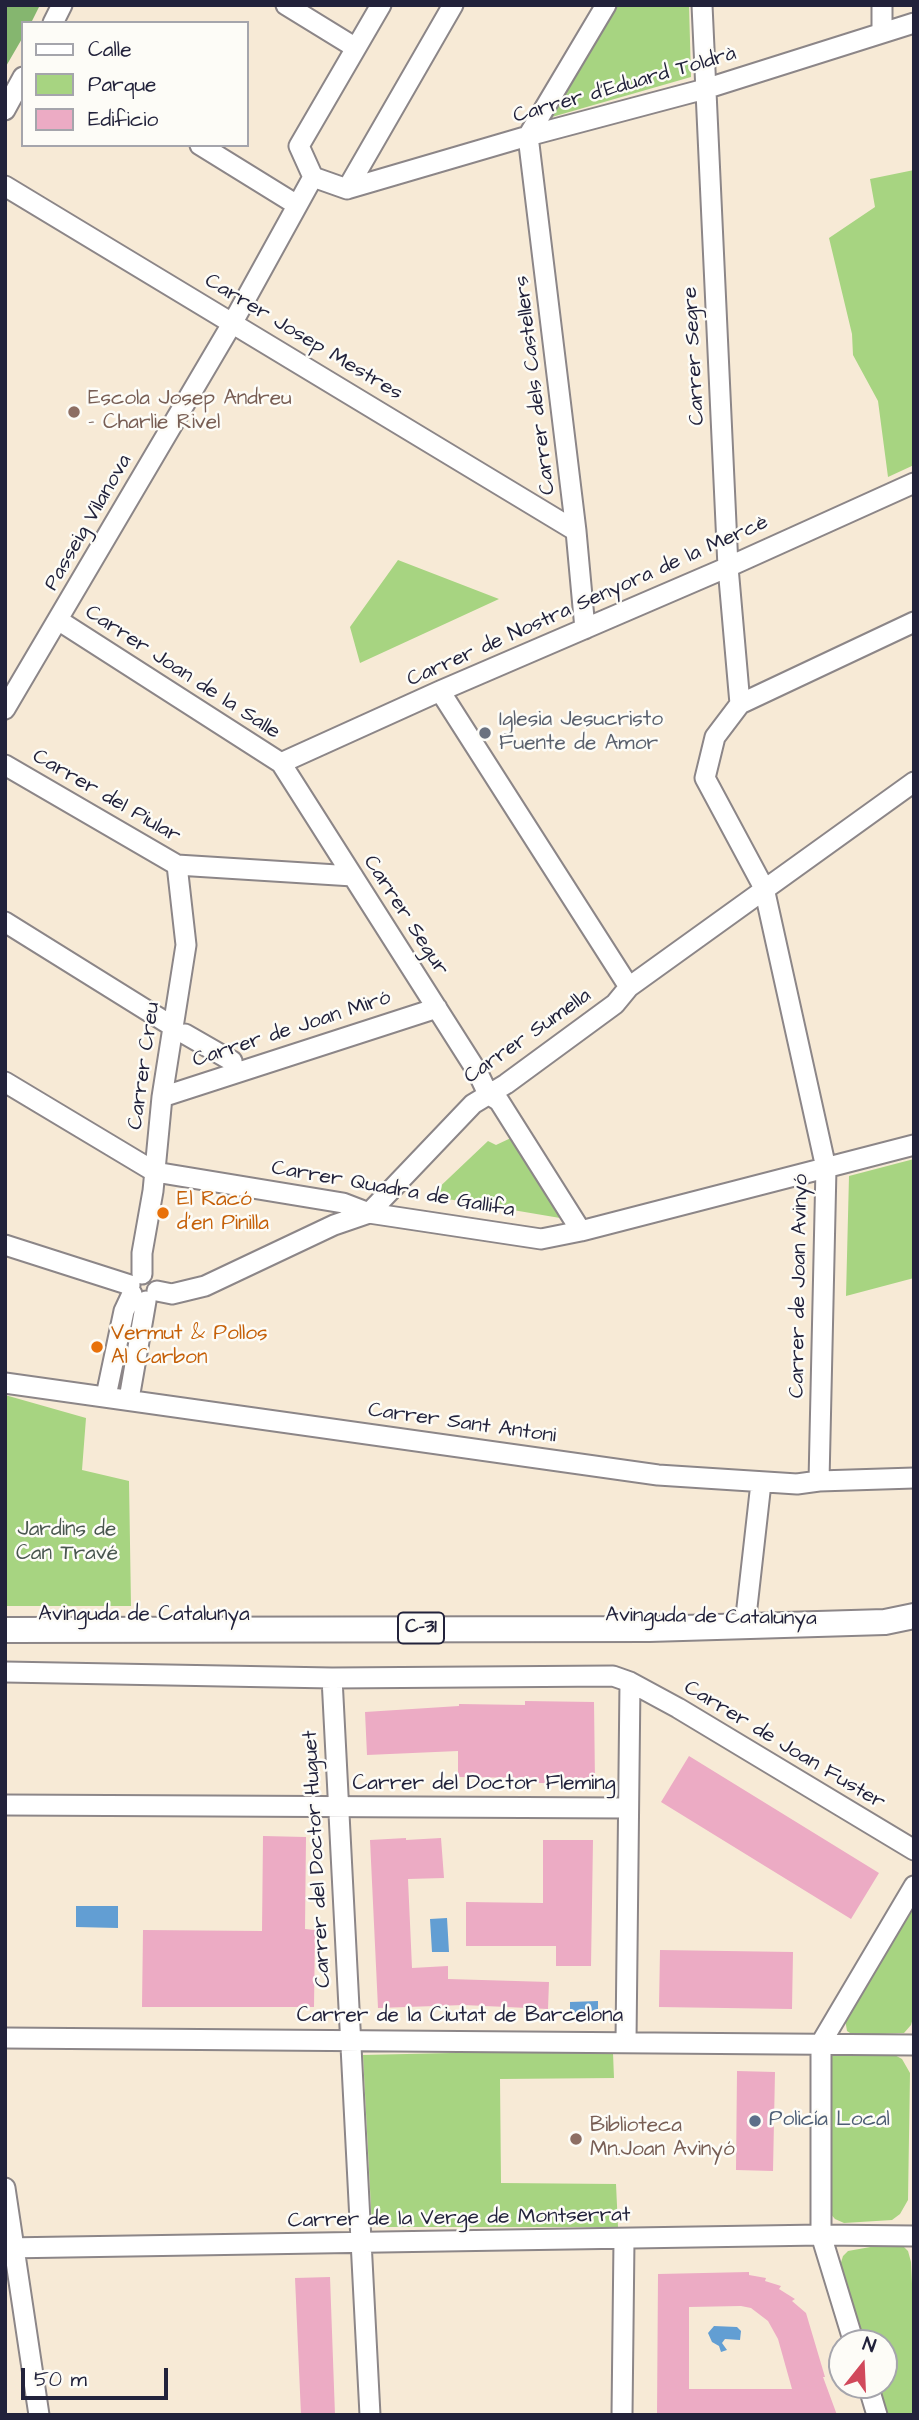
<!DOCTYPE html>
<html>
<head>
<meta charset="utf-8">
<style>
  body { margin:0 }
  #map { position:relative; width:919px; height:2420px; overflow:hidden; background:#f7ead6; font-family:"Architects Daughter",sans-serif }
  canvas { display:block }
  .frame { position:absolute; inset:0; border:7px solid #22223b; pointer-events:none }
  .legend { position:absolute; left:21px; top:21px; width:228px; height:126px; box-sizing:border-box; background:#fdfcf7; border:2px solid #a5a5ac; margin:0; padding:9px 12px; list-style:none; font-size:21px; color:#22223b }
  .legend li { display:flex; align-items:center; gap:14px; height:35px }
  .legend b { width:35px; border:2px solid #a5a5ac }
  .north { position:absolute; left:828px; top:2329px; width:70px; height:70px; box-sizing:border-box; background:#fdfcf7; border:2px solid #a5a5ac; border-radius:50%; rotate:18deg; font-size:19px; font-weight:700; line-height:28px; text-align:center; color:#22223b }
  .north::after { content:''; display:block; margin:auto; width:24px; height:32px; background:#d1495b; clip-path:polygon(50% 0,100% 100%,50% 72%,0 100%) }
  .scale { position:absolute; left:21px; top:2368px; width:147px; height:32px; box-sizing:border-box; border:4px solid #22223b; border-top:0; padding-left:9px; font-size:21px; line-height:24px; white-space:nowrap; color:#22223b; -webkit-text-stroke:5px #fdfcf7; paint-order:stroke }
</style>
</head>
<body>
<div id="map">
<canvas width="919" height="2420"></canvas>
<div class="frame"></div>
<ul class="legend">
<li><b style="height:9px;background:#fff"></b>Calle</li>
<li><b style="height:19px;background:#a7d481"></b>Parque</li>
<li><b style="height:19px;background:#ecabc4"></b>Edificio</li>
</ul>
<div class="north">N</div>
<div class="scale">50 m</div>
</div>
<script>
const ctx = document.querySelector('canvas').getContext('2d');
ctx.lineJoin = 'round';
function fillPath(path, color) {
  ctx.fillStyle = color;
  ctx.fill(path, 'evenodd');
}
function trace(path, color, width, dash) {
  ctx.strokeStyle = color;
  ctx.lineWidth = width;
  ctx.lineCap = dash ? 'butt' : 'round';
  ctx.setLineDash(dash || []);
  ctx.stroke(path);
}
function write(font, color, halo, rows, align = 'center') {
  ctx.font = font + ' "Architects Daughter",sans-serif';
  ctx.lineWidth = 5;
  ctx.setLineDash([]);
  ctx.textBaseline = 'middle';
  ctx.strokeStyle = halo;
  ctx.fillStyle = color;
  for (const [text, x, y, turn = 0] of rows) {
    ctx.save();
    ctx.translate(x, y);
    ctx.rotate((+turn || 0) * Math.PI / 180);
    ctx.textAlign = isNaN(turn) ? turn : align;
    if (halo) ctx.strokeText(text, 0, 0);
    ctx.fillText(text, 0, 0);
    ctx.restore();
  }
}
const green = new Path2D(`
  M 606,5 L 689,5 L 691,77 L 538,121 Z
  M 914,170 L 914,465 L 888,477 L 878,401 L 853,355 L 852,334 L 829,238 L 875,207 L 870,179 Z
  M 398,560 L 499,599 L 360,663 L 350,627 Z
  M 513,1137 L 566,1219 L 430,1196 L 488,1141 L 496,1145 Z
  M 914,1159 L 914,1278 L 846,1296 L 849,1176 Z
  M 5,1395 L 86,1418 L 82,1470 L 129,1481 L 131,1606 L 5,1606 Z
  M 914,1897 L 914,2014 L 911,2025 L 904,2033 L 853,2035 L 847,2031 L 845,2019 Z
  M 837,2050 L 891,2053 L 902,2059 L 910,2073 L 908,2200 L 900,2214 L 892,2220 L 844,2223 L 835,2219 L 827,2210 L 830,2054 Z
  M 494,2052 L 613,2053 L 614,2078 L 500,2079 L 501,2183 L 616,2184 L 618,2227 L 372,2227 L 363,2055 Z
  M 887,2244 L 902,2245 L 908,2251 L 911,2262 L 914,2327 L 914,2415 L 881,2415 L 872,2385 L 884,2385 L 884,2343 L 859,2343 L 838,2272 L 843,2256 L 848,2251 Z`);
const forest = new Path2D(`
  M 5,5 L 40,5 L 31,23 L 23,23 L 23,37 L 5,68 Z`);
const water = new Path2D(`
  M 76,1906 L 118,1906 L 118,1928 L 76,1927 Z
  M 447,1918 L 449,1952 L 432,1952 L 430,1919 Z
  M 598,2001 L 598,2015 L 570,2016 L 570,2002 Z
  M 714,2326 L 737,2327 L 741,2331 L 740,2340 L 725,2339 L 722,2343 L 727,2350 L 721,2352 L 719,2346 L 712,2342 L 708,2333 Z`);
const building = new Path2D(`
  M 525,1701 L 594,1702 L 595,1783 L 525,1783 L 525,1778 L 458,1777 L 458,1751 L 367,1755 L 365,1712 L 459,1706 L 459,1704 L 525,1705 Z
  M 689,1756 L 879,1873 L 851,1919 L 661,1802 Z
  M 263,1836 L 306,1837 L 305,1929 L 315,1930 L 314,2007 L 142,2007 L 143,1930 L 262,1931 Z
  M 406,1838 L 406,1840 L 441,1838 L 444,1878 L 408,1879 L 412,1968 L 448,1966 L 448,1979 L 549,1982 L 548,2009 L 464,2005 L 378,2008 L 370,1840 Z
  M 543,1840 L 593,1840 L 591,1966 L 556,1966 L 556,1946 L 466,1946 L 466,1902 L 543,1903 Z
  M 660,1950 L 793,1952 L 792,2009 L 659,2007 Z
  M 737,2071 L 775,2072 L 773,2171 L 736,2170 Z
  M 749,2272 L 749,2275 L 766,2278 L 765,2281 L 781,2286 L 779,2289 L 795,2299 L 792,2301 L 806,2313 L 825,2377 L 823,2377 L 837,2415 L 657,2415 L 658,2274 ZM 741,2306 L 751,2308 L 768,2321 L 778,2339 L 792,2389 L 689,2389 L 689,2307 Z
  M 330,2277 L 335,2415 L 301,2415 L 295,2278 Z`);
const minor = new Path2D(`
  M 286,5 L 356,48
  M 381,5 L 299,146 L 313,177 L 347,189 L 453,5
  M 702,5 L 728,567 L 740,704
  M 882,5 L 882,32
  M 53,23 L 62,5
  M 5,110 L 23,77
  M 200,145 L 297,205
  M 5,186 L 576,531
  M 347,189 L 528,136 L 705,89 L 914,23
  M 58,620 L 281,763 L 478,1073 L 488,1094 L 499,1101 L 581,1231
  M 585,629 L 576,531 L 528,136 L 606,5
  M 440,691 L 629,987
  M 5,709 L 233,322 L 313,177
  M 281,763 L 440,691 L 728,567 L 914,483
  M 5,765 L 177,865 L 353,876
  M 5,922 L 172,1026
  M 185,1034 L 232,1061
  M 5,1082 L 155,1172 L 343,1203 L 369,1213 L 541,1239 L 581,1231 L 914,1145
  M 162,1097 L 437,1008
  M 5,1245 L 130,1285
  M 142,1274 L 142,1253 L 153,1191 L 162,1097 L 186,945 L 177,865
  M 157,1291 L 172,1294 L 205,1286 L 334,1225 L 369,1213 L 473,1104 L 506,1084 L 615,1004 L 629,987 L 914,782
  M 5,1383 L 658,1475 L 797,1484 L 819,1481 L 914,1478
  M 106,1396 L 124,1311 L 132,1294
  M 129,1399 L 146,1301
  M 819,1481 L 826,1168 L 764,888 L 705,778 L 715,737 L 740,704 L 914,622
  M 746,1616 L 761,1483
  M 5,1672 L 332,1678 L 613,1676 L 630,1682 L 678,1708 L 914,1850
  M 332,1678 L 370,2415
  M 5,1805 L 627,1808
  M 5,2038 L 914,2045
  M 626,2041 L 630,1682
  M 5,2188 L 39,2415
  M 5,2248 L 821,2235 L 914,2236
  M 854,2343 L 821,2235 L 821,2043 L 914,1886
  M 868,2385 L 877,2415
  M 622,2415 L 624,2240`);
const major = new Path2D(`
  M 5,1630 L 649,1629 L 885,1622 L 914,1616`);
const markers = [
  [74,412,7,"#8d6e63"],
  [485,733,7,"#6b7280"],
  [163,1213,7,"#e8710a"],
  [97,1347,7,"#e8710a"],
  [755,2121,7,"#5c6f8a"],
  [576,2139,7,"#8d6e63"]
];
const shields = [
  [421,1628,46]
];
const shieldNames = [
  ["C-31",421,1628]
];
const streetNames = [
  ["Carrer d'Eduard Toldrà",625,86,-16],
  ["Carrer Josep Mestres",303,338,31],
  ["Carrer Segre",695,356,-93],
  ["Carrer dels Castellers",536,385,-97],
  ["Passeig Vilanova",89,523,-60],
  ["Carrer de Nostra Senyora de la Mercè",588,602,-24],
  ["Carrer Joan de la Salle",182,673,33],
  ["Carrer del Piular",106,797,30],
  ["Carrer Segur",405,916,57],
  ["Carrer de Joan Miró",292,1030,-18],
  ["Carrer Sumella",528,1037,-35],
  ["Carrer Creu",145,1066,-82],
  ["Carrer Quadra de Gallifa",393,1190,10],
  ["Carrer de Joan Avinyó",800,1286,-89],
  ["Carrer Sant Antoni",462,1424,8],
  ["Avinguda de Catalunya",144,1616],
  ["Avinguda de Catalunya",711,1618,1],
  ["Carrer de Joan Fuster",784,1746,31],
  ["Carrer del Doctor Fleming",484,1785],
  ["Carrer del Doctor Huguet",318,1859,-93],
  ["Carrer de la Ciutat de Barcelona",460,2017],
  ["Carrer de la Verge de Montserrat",459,2219,-1]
];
const educationNames = [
  ["Escola Josep Andreu",88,400],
  ["- Charlie Rivel",88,424],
  ["Biblioteca",590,2127],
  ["Mn.Joan Avinyó",590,2151]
];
const worshipNames = [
  ["Iglesia Jesucristo",499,721],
  ["Fuente de Amor",499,745]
];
const foodNames = [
  ["El Racó",177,1201],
  ["d'en Pinilla",177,1225],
  ["Vermut & Pollos",111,1335],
  ["Al Carbon",111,1359]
];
const parkNames = [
  ["Jardins de",67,1531],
  ["Can Travé",67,1555]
];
const serviceNames = [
  ["Policía Local",769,2121]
];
fillPath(green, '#a7d481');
fillPath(forest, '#85b66f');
fillPath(water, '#629ed3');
fillPath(building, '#ecabc4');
trace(minor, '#8c8688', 23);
trace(major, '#8c8688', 28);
trace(minor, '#fff', 19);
trace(major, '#fff', 24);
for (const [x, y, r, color] of markers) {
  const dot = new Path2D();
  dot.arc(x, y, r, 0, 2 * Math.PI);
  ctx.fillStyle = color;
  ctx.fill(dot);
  trace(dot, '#fdfcf7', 2.5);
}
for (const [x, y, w] of shields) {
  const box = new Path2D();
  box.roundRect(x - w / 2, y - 15.5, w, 31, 5);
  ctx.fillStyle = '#fdfcf7';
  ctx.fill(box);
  trace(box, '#22223b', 2);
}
write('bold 19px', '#22223b', null, shieldNames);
write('21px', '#22223b', '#fdfcf7', streetNames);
write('21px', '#785e54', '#fdfcf7', educationNames, 'left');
write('21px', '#5b616d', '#fdfcf7', worshipNames, 'left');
write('21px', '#c56008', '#fdfcf7', foodNames, 'left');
write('21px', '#4a5750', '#fdfcf7', parkNames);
write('21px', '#4e5e75', '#fdfcf7', serviceNames, 'left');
</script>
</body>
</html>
